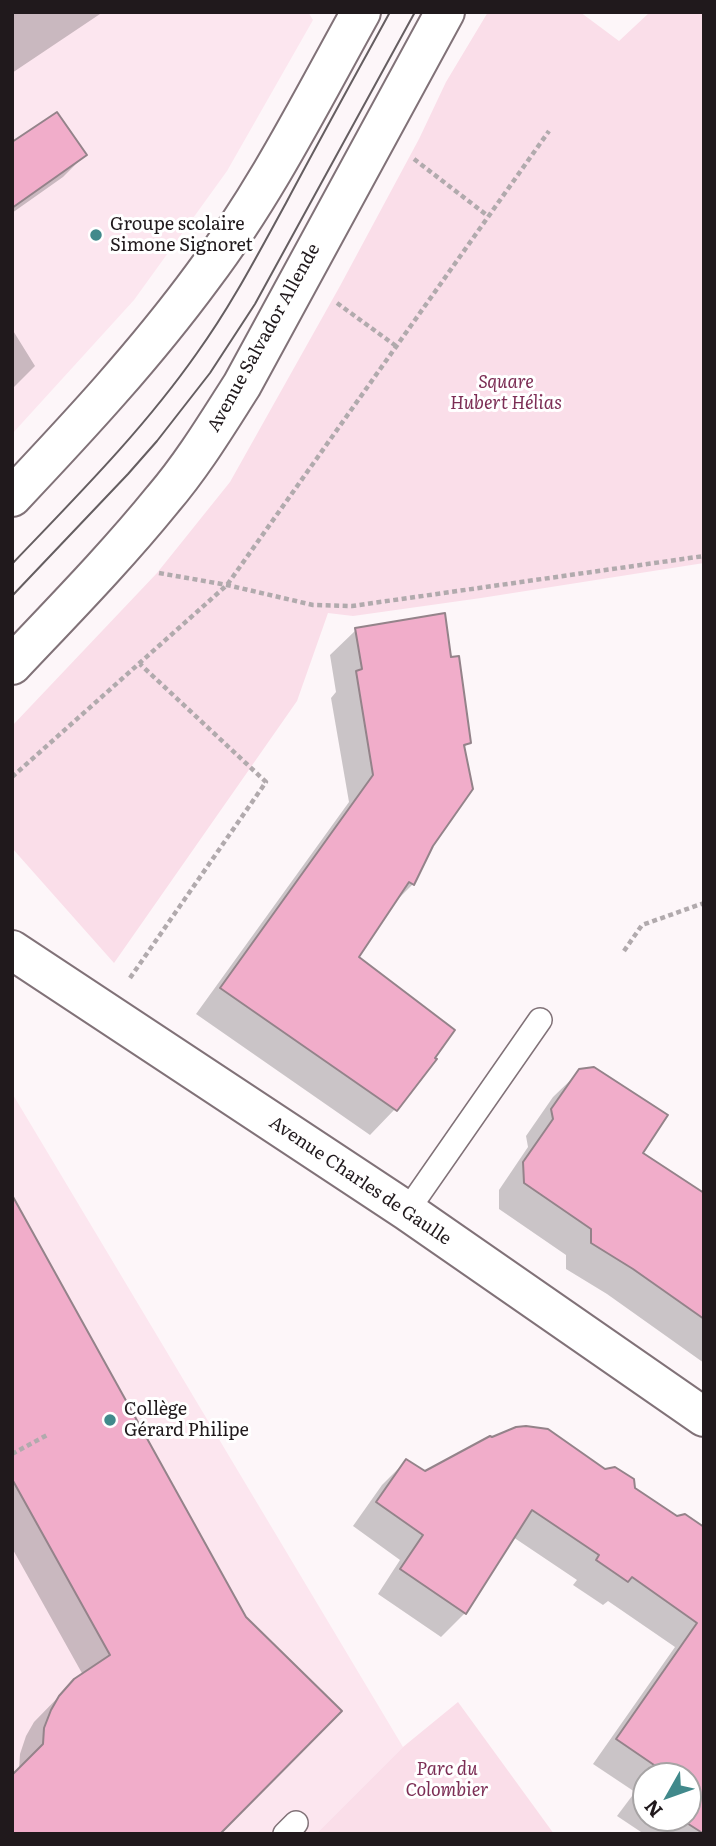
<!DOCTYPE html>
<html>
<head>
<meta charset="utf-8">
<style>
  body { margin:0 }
  #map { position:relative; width:716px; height:1846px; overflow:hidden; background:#fdf6f9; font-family:Literata,serif }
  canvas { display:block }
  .frame { position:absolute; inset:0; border:14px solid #20191c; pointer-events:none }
  .north { position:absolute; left:632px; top:1762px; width:70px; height:70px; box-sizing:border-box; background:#fff; border:2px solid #a6a3a4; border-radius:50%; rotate:230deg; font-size:19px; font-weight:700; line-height:28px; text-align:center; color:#20191c }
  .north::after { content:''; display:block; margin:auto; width:24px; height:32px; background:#41898b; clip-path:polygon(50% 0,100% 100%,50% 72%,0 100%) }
</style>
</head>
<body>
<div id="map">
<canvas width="716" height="1846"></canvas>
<div class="frame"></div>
<div class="north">N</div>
</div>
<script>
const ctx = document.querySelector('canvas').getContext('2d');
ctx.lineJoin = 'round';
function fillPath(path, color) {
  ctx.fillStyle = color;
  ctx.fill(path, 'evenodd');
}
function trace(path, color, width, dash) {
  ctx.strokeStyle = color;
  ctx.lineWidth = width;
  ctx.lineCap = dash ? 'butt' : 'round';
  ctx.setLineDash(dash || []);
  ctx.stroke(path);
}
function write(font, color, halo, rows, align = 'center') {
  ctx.font = font + ' Literata,serif';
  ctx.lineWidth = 6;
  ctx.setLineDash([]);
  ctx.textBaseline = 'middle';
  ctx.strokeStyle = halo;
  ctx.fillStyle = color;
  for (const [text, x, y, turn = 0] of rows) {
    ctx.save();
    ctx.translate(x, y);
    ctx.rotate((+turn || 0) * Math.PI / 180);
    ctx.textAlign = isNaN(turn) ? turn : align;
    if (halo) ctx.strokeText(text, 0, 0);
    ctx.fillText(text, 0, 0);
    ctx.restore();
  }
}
const built = new Path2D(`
  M 12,12 L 308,12 L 313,20 L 227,171 L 134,300 L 12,434 Z
  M 12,1093 L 403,1747 L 316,1834 L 12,1834 Z`);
const green = new Path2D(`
  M 488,12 L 580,12 L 619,41 L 650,12 L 704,12 L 704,563 L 481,598 L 353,616 L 328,613 L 297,701 L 114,963 L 12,848 L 12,726 L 157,573 L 230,482 L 340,286 L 419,139 L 446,82 Z
  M 458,1702 L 554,1834 L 316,1834 L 403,1747 Z`);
const shadow = new Path2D(`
  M 12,12 L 103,12 L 12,73 Z
  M 12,144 L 85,155 L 63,177 L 12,213 Z
  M 12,329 L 35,366 L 12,389 Z
  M 356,630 L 449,659 L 469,742 L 463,749 L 432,845 L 413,884 L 391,906 L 356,957 L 395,1109 L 370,1135 L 196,1014 L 349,802 L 331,698 L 336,692 L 330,655 Z
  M 580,1071 L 641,1153 L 704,1195 L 704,1363 L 607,1294 L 566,1269 L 566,1255 L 499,1209 L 499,1190 L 528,1147 L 526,1136 L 553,1097 Z
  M 12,1216 L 244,1618 L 19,1770 L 20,1754 L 26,1736 L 34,1722 L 75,1680 L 83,1675 L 12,1548 Z
  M 406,1461 L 425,1474 L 634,1489 L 676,1518 L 702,1529 L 704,1834 L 644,1834 L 617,1816 L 635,1792 L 593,1764 L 675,1647 L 608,1601 L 603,1605 L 573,1585 L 577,1580 L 513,1537 L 465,1613 L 441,1637 L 378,1594 L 400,1560 L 353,1526 L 382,1485 ZM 646,1776 L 688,1776 L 688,1818 L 646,1818 Z`);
const building = new Path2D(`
  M 57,112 L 87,155 L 12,208 L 12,142 Z
  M 445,613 L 451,657 L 459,656 L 471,743 L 464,745 L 473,789 L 433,846 L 414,885 L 409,882 L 359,957 L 455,1030 L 435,1058 L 437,1059 L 397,1111 L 220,988 L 373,775 L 356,671 L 362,669 L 355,628 Z
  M 594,1067 L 668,1115 L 643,1153 L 704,1193 L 704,1319 L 633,1269 L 591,1243 L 591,1229 L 524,1183 L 523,1162 L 553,1119 L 551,1109 L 579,1069 Z
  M 12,1195 L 246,1617 L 342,1711 L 220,1834 L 12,1834 L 12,1775 L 43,1744 L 44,1728 L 51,1710 L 59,1696 L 74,1679 L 110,1655 L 12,1479 Z
  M 526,1426 L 548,1429 L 605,1469 L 615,1467 L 634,1479 L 635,1488 L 677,1516 L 685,1514 L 704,1527 L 704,1834 L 679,1818 L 688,1818 L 688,1776 L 651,1776 L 657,1767 L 616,1739 L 697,1623 L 632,1577 L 628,1582 L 596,1560 L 599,1555 L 532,1510 L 466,1614 L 400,1569 L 423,1535 L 376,1502 L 406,1459 L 425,1471 L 490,1436 L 492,1437 L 516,1427 Z`);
const path = new Path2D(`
  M 414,159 L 488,216
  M 337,303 L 396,346
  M 159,573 L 227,585 L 313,605 L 352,606 L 704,556
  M 12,777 L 227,585 L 549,131
  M 624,951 L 642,925 L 704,903
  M 130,978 L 266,782 L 140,664
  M 12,1454 L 49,1434`);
const service = new Path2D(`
  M 407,1211 L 540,1020
  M 285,1834 L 296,1823`);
const minor = new Path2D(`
  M 12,497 C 79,426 145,355 203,276 C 265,194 311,102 361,12
  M 12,665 C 63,611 116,557 163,499 C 193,464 217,424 242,385 L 445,12
  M 12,950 L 407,1211 L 704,1417`);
const tram = new Path2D(`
  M 12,564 C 77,496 143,430 197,353 C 231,306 258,254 286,203 C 320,139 355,76 390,12
  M 12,596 L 128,474 L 157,441 L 210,373 L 255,304 L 415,12`);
const markers = [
  [96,235,7,"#41898b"],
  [110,1420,7,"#41898b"]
];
const poiNames = [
  ["Groupe scolaire",110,225],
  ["Simone Signoret",110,246],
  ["Collège",124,1410],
  ["Gérard Philipe",124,1431]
];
const streetNames = [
  ["Avenue Salvador Allende",264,338,-61],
  ["Avenue Charles de Gaulle",360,1181,34]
];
const parkNames = [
  ["Square",506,383],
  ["Hubert Hélias",506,404],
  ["Parc du",447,1770],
  ["Colombier",447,1791]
];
fillPath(built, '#fce6ef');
fillPath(green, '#fadee9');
fillPath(shadow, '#0003');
fillPath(building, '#f1adca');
trace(building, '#94838a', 2);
trace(service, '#817278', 26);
trace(minor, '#817278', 42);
trace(path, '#b1aaad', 4.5, [5, 3.5]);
trace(service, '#fff', 23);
trace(minor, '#fff', 38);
trace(tram, '#655e61', 2);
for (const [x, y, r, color] of markers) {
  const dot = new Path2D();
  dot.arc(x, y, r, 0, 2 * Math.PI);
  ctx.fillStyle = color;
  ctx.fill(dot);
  trace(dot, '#fff', 2.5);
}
write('18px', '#20191c', '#fff', poiNames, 'left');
write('18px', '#20191c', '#fff', streetNames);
write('italic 18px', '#7c2e55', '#fff', parkNames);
</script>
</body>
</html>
